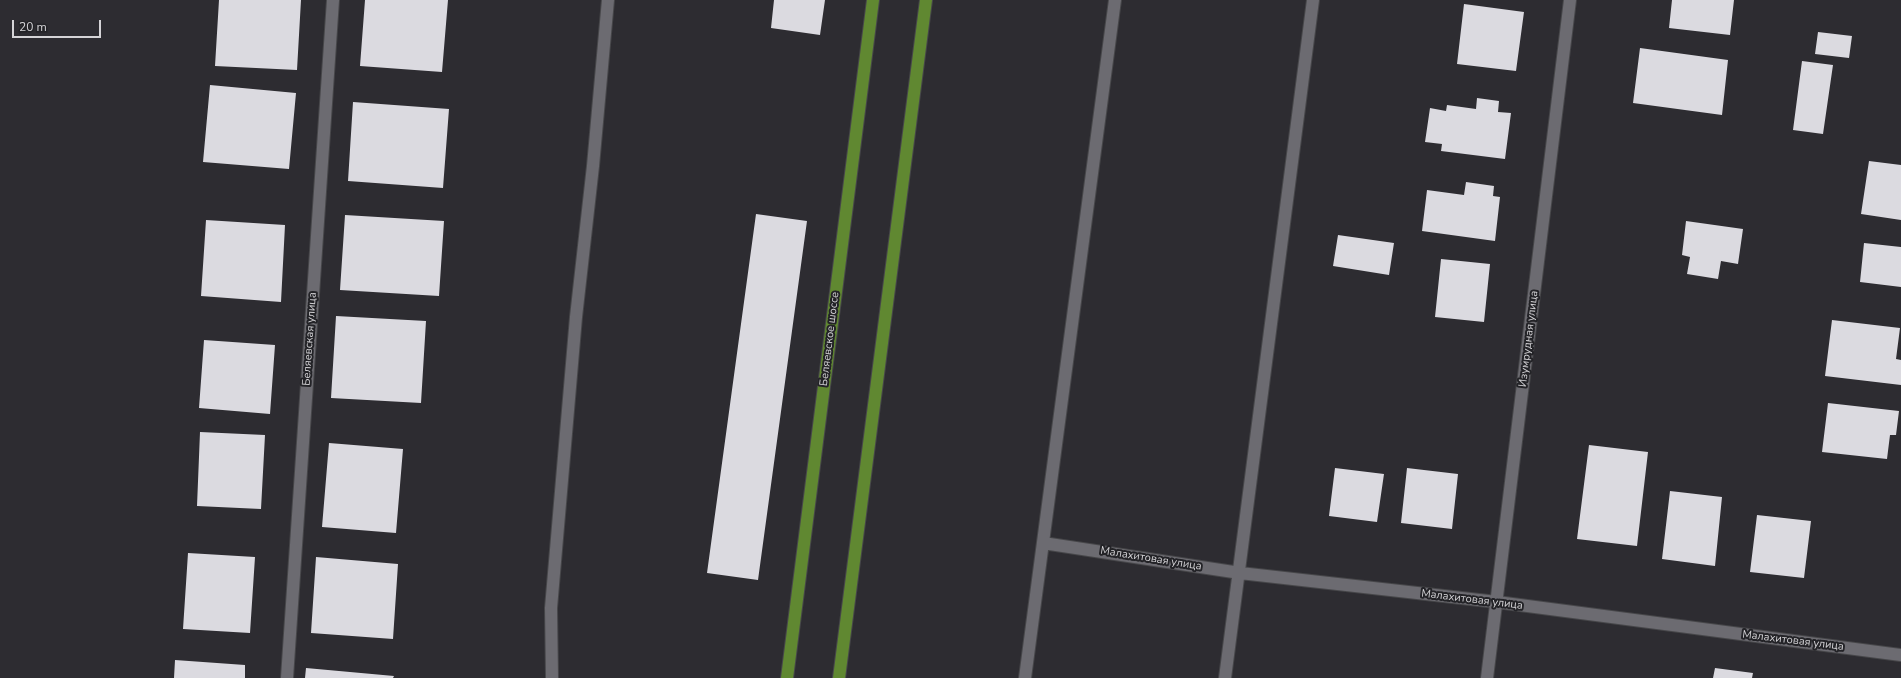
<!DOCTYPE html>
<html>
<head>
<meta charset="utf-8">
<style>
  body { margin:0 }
  #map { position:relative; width:1901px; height:678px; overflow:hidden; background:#2d2c31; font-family:"Nunito Sans",sans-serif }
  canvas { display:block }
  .scale { position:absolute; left:12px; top:20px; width:89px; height:18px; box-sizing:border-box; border:2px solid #d5d4d7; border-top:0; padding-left:5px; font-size:12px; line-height:14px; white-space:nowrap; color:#d5d4d7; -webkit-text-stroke:3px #232327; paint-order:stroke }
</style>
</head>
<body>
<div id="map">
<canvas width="1901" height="678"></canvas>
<div class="scale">20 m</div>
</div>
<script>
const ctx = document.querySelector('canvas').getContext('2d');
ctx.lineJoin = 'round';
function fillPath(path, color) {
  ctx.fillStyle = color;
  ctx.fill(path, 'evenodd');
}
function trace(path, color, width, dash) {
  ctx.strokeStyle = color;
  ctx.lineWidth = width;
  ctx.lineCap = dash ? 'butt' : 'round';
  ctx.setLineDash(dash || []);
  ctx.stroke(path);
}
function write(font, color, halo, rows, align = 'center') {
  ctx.font = font + ' "Nunito Sans",sans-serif';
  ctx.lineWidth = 4;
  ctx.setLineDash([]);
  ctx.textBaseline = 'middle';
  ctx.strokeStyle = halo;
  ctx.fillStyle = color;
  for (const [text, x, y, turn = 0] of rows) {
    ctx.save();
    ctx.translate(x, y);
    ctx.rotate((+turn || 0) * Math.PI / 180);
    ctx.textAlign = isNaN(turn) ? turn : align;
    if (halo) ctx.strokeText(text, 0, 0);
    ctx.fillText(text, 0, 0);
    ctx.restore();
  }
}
const building = new Path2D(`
  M 219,0 L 301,0 L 297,70 L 215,66 Z
  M 365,0 L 448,0 L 442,72 L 360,66 Z
  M 774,0 L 825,0 L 820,35 L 771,28 Z
  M 1672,0 L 1734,0 L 1730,35 L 1669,28 Z
  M 1464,4 L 1524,12 L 1516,71 L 1457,64 Z
  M 1818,32 L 1852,36 L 1849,58 L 1815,54 Z
  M 1640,48 L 1728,60 L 1722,115 L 1633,103 Z
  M 1802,61 L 1833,65 L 1823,134 L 1793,130 Z
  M 210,85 L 296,93 L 289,169 L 203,162 Z
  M 1477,98 L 1499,101 L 1498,112 L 1511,113 L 1505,159 L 1441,151 L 1442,144 L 1425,142 L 1430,108 L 1446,111 L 1447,105 L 1476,109 Z
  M 353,102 L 449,109 L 443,188 L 348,181 Z
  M 1869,161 L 1901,165 L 1901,220 L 1861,214 Z
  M 1466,182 L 1494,186 L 1493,196 L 1500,197 L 1495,241 L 1422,231 L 1427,190 L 1464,195 Z
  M 756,214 L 807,221 L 758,580 L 707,573 Z
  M 345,215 L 444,221 L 439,296 L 340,290 Z
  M 206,220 L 285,225 L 281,302 L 201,296 Z
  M 1686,221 L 1743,229 L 1738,264 L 1721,261 L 1718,279 L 1687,274 L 1690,257 L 1682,255 Z
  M 1338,235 L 1394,243 L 1389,275 L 1333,266 Z
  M 1864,243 L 1901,247 L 1901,287 L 1860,282 Z
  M 1441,259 L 1490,264 L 1484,322 L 1435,317 Z
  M 336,316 L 426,321 L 421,403 L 331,398 Z
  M 1832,320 L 1900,328 L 1896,359 L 1901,360 L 1901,385 L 1825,376 Z
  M 204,340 L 275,345 L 270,414 L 199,408 Z
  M 1828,403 L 1899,411 L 1896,435 L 1890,435 L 1887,459 L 1822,452 Z
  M 200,432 L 265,435 L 261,509 L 197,506 Z
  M 329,443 L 403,449 L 396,533 L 322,527 Z
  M 1589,445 L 1648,452 L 1637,546 L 1577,539 Z
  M 1335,468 L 1384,474 L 1377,522 L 1329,516 Z
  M 1407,468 L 1458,474 L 1452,529 L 1401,523 Z
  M 1670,491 L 1722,497 L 1715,566 L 1662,559 Z
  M 1757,515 L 1811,521 L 1804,578 L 1750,572 Z
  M 188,553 L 255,557 L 250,633 L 183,629 Z
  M 316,557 L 398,564 L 393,639 L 311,633 Z
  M 175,660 L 245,665 L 245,678 L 174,678 Z
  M 306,668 L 394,676 L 393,678 L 305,678 Z
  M 1715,668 L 1753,673 L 1752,678 L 1713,678 Z`);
const street = new Path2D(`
  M 1043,543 L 1240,573 L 1497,602 L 1901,655
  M 287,678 L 333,0
  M 552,678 L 551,608 L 576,317 L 593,166 L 608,0
  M 1025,678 L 1115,0
  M 1225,678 L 1313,0
  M 1487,678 L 1570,0`);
const primary = new Path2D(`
  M 787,678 L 873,0
  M 839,678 L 926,0`);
const streetNames = [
  ["Беляевская улица",310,339,-86],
  ["Беляевское шоссе",830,339,-83],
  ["Изумрудная улица",1529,339,-83],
  ["Малахитовая улица",1151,559,9],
  ["Малахитовая улица",1472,600,7],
  ["Малахитовая улица",1793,641,7]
];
fillPath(building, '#dbdae0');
trace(street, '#47474a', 14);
trace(primary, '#47474a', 14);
trace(street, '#6c6b71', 12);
trace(primary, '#608831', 12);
write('11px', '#d5d4d7', '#232327', streetNames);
</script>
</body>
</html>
